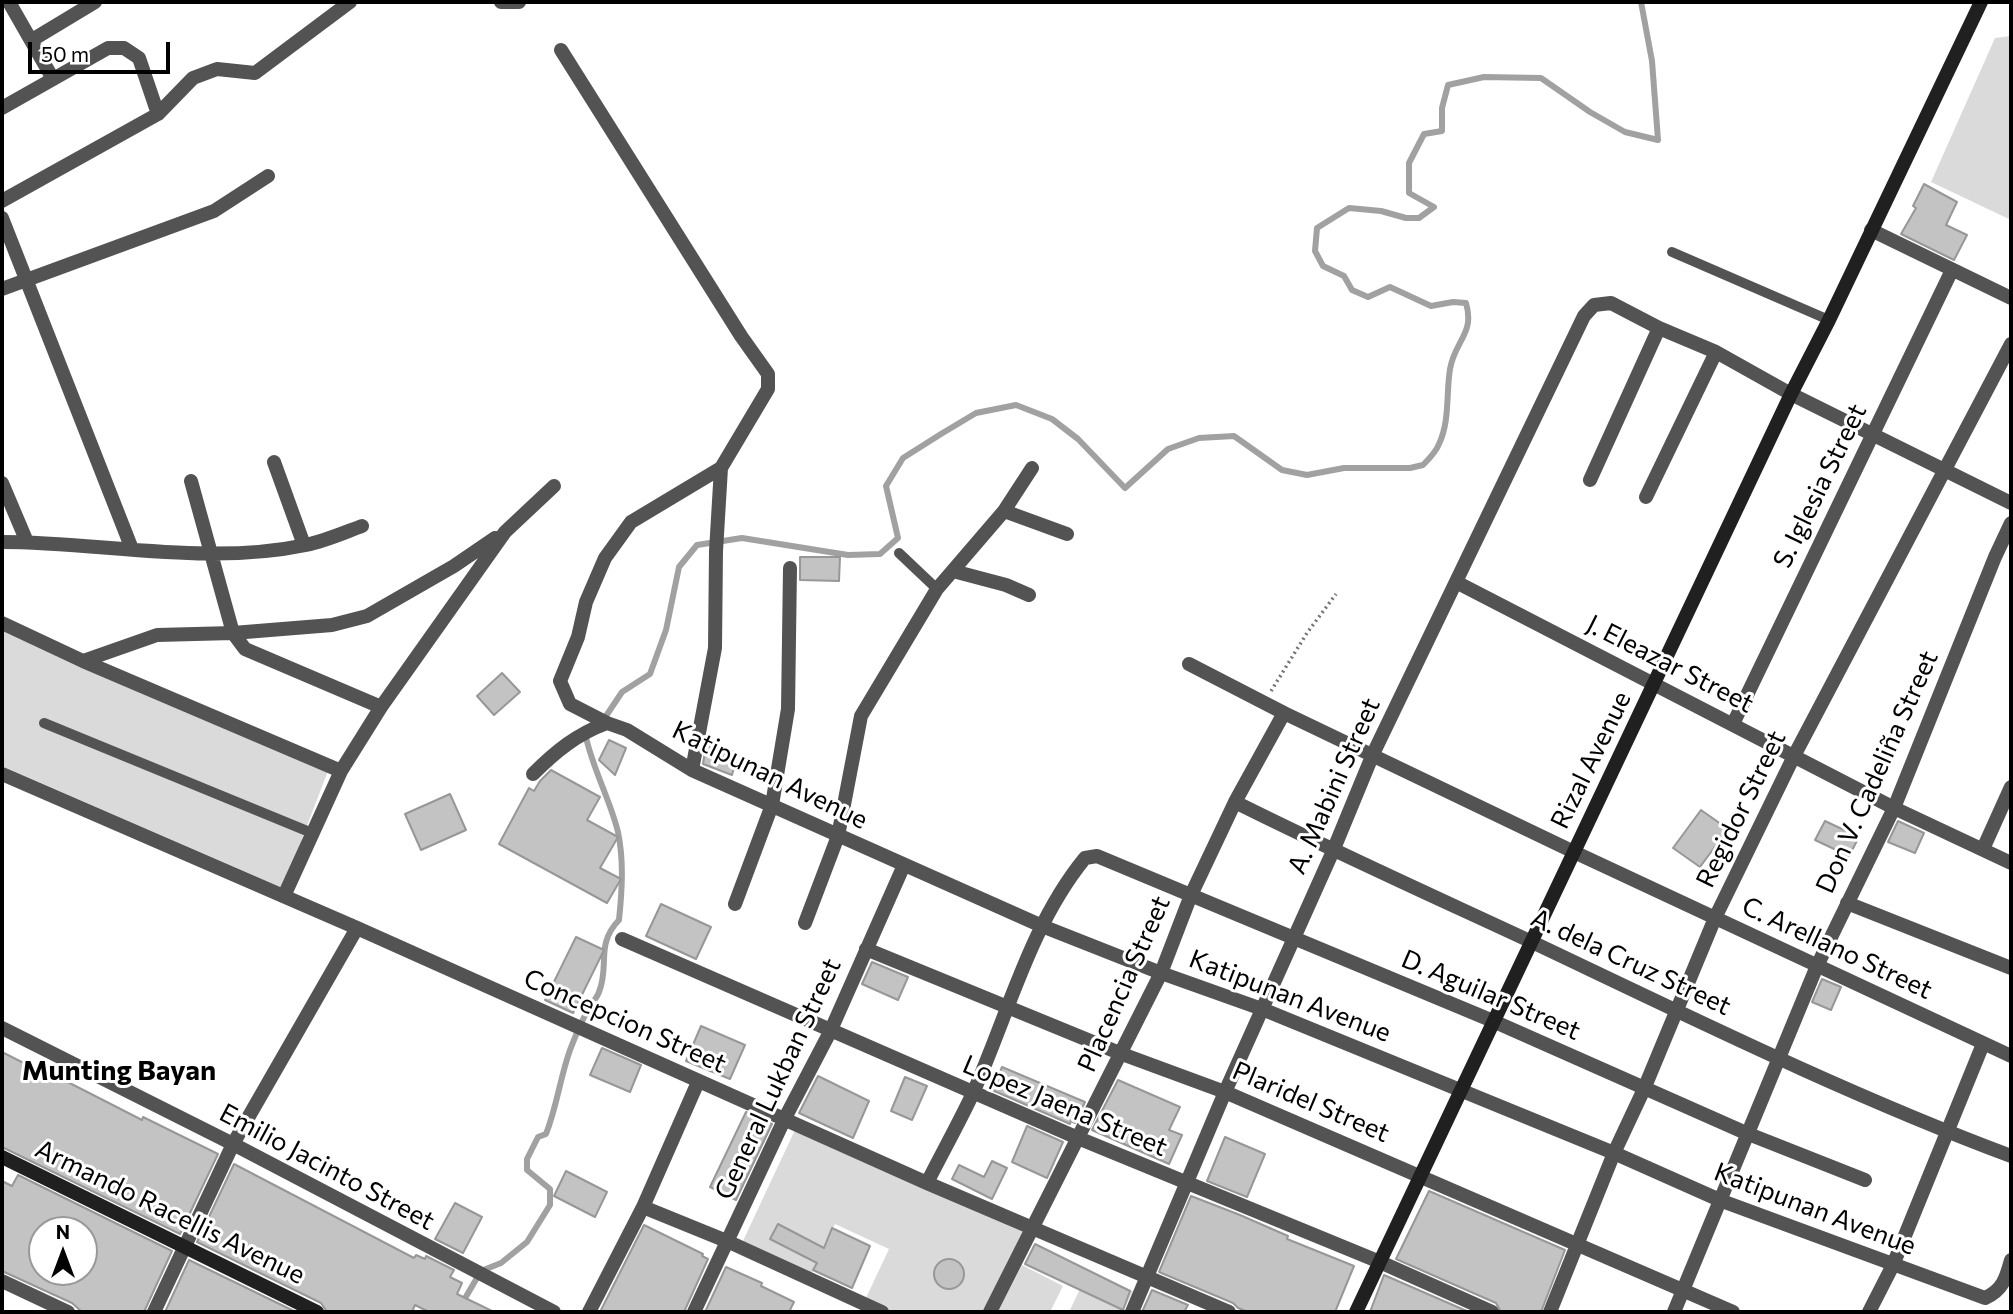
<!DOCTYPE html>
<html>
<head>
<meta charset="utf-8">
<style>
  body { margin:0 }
  #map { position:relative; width:2013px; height:1314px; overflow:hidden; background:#fff; font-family:Commissioner,sans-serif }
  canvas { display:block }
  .frame { position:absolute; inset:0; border:4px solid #000; pointer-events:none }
  .north { position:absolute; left:28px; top:1216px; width:70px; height:70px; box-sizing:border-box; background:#fff; border:2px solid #999; border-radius:50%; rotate:0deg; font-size:19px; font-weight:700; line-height:28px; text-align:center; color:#000 }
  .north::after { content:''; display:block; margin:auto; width:24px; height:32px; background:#000; clip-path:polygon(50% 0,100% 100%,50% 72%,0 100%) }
  .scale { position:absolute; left:28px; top:42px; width:142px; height:32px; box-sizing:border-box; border:4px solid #000; border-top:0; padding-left:9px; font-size:21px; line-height:24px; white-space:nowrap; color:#000; -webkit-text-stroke:5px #fff; paint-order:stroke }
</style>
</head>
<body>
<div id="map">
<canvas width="2013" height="1314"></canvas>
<div class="frame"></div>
<div class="north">N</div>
<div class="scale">50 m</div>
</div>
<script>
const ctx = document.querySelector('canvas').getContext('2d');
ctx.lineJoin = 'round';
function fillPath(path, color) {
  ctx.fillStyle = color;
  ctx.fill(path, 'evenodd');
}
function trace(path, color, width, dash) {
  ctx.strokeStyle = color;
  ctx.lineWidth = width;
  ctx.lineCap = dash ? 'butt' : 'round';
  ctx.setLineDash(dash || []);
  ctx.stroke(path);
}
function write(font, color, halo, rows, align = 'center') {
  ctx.font = font + ' Commissioner,sans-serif';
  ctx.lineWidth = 6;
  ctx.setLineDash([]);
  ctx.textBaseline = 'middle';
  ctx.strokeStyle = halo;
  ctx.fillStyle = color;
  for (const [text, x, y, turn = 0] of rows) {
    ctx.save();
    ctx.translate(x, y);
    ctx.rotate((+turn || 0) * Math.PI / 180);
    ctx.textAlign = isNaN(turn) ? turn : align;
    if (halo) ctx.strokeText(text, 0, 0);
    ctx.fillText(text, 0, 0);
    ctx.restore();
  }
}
const green = new Path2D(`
  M 2011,36 L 2011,220 L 1931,182 L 1995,38 Z
  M 2,628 L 328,771 L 283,888 L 2,766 Z
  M 795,1130 L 1024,1232 L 982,1312 L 891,1312 L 865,1300 L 889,1249 L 835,1224 L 811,1275 L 742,1243 Z
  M 1022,1265 L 1063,1286 L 1050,1312 L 998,1312 Z
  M 1089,1270 L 1133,1291 L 1123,1312 L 1069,1312 Z`);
const stream = new Path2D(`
  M 606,716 L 622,692 L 650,674 L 666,630 L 679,567 L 697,545 L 742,538 L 848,555 L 880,554 L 898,538 L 886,486 L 903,458 L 941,434 L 976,413 L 1016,405 L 1052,419 L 1078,439 L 1125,488 L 1168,449 L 1199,438 L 1234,436 L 1282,470 L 1307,475 L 1344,468 L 1410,468 L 1423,465 C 1429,459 1436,452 1439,444 C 1450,421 1446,393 1450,369 C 1455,340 1475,334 1466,303 L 1453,302 L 1431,306 L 1390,287 L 1368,297 L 1352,290 L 1344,276 L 1323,266 L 1315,251 L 1317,228 L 1349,208 L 1381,211 L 1406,218 L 1419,218 L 1434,207 L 1409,193 L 1409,163 L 1424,134 L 1442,131 L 1442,108 L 1448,85 L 1484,77 L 1541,78 L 1590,112 L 1625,132 L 1658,140 L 1652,61 L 1641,2
  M 457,1312 L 481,1271 L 501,1263 L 527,1242 L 550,1205 L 550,1189 L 527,1170 L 527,1159 L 538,1137 L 546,1134 C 557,1106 560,1078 570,1050 C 575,1037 581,1022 588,1010 C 591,1004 597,998 599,992 C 610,965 595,945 619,920 C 622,891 624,861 618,832 C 610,799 592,768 585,733`);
const building = new Path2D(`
  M 1924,184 L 1957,202 L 1946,225 L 1967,235 L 1954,260 L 1901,234 L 1916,208 L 1913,206 Z
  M 800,557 L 840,557 L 839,581 L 800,580 Z
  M 502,673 L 520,692 L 494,715 L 477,696 Z
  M 609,740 L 626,748 L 615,775 L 599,760 Z
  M 706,745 L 738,753 L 732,775 L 703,764 Z
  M 551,770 L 600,797 L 587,820 L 618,837 L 600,868 L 621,879 L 607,903 L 499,844 L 529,788 L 534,791 L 540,781 Z
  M 450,794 L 466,830 L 421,850 L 405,814 Z
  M 1701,810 L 1728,829 L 1700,867 L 1673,848 Z
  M 1825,821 L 1859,837 L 1849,856 L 1815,840 Z
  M 1898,821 L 1924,833 L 1915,853 L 1888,842 Z
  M 661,904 L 711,927 L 696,959 L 646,936 Z
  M 576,937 L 604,950 L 573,1013 L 545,1000 Z
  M 872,962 L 908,977 L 898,1000 L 862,984 Z
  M 1822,979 L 1841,987 L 1831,1010 L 1812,1002 Z
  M 701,1026 L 745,1045 L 730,1079 L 686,1061 Z
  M 602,1048 L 641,1065 L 630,1092 L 590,1075 Z
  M 2,1052 L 53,1078 L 54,1075 L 142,1120 L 143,1117 L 218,1154 L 180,1234 L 2,1147 Z
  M 1002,1067 L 1085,1102 L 1075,1123 L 1071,1121 L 1070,1124 L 992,1090 Z
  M 818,1076 L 869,1101 L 853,1138 L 799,1113 Z
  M 905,1077 L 927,1086 L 912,1120 L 891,1111 Z
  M 1118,1080 L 1180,1107 L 1169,1130 L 1182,1135 L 1169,1164 L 1092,1130 Z
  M 746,1112 L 772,1124 L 736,1200 L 710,1187 Z
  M 1027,1126 L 1063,1142 L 1047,1178 L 1012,1162 Z
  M 1225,1137 L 1265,1154 L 1247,1197 L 1207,1181 Z
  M 992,1161 L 1007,1168 L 992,1199 L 952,1179 L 959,1165 L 984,1177 Z
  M 234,1164 L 414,1258 L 416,1255 L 425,1259 L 426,1256 L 454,1270 L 450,1277 L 462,1283 L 457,1294 L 494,1312 L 429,1312 L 415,1305 L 412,1312 L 327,1312 L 321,1303 L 197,1242 Z
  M 566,1171 L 607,1192 L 595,1217 L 554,1196 Z
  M 18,1175 L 172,1251 L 144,1312 L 82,1312 L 72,1303 L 2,1271 L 2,1181 L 12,1186 ZM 42,1230 L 84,1230 L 84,1272 L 42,1272 Z
  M 1429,1191 L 1565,1250 L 1541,1312 L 1501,1312 L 1496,1303 L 1396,1259 Z
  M 1191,1196 L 1240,1215 L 1288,1236 L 1287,1239 L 1354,1266 L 1335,1312 L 1248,1312 L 1238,1308 L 1233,1303 L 1159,1272 Z
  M 455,1203 L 482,1217 L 463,1253 L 435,1239 Z
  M 778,1224 L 824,1248 L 832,1228 L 870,1246 L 852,1288 L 813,1270 L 817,1263 L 770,1239 Z
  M 644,1225 L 703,1254 L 702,1256 L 708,1259 L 684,1312 L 600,1312 Z
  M 1035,1244 L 1130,1291 L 1123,1310 L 1025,1264 Z
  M934 1274a15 15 0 1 1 30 0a15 15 0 1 1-30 0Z
  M 189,1260 L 296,1312 L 165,1312 Z
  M 726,1267 L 762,1283 L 761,1286 L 794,1302 L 789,1312 L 705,1312 Z
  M 1384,1275 L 1469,1312 L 1370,1312 Z
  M 1152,1290 L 1188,1305 L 1184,1312 L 1142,1312 Z`);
const path = new Path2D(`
  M 1271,691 L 1307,633 L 1336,594`);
const lane = new Path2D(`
  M 1672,252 L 1829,320
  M 899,553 L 937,589
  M 44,723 L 312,833`);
const street = new Path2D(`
  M 9,2 L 53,79
  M 501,2 L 519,2
  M 32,40 L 95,2
  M 561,50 L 741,336 L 768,374 L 768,389 L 721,468 L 716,551 L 715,648 L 692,770
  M 2,108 L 108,48 L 124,48 L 139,58 L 158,114
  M 2,201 L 158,114 L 193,78 L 217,69 L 255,73 L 350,2
  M 2,218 L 132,549
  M 1871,230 L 2011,298
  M 2,289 L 214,211 L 268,176
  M 274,462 L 304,545
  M 1590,480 L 1659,328
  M 191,481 L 233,633 L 245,649 L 381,707
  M 2,483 L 27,542
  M 1646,497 L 1716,352
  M 1004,511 L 1067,534
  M 2,542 C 102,542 206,566 306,545 C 325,541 343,533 362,526
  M 953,571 L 1006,585 L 1029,595
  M 1456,582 L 1894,808 L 2011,863
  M 2,623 L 83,661 L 341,771
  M 83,661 L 157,635 L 233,633 L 332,625 L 367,616 L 454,566 L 495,538
  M 1189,664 L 1284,713 L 1574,852 L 2011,1056
  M 607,723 L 570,704 L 560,681 L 578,637 L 586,602 L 605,558 L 631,522 L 721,468
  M 1733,724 L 1952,270
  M 2,774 L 357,928 L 927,1183 L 1229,1312
  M 533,774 C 556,751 577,734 607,723 L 627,730 L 692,770 L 1042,926 L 1161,973 L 1262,1009 L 1614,1153 L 1722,1201 L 1985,1298 C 2003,1290 2006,1278 2011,1260
  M 1235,802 C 1333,851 1433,896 1532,942 C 1690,1017 1848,1095 2011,1156
  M 1983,849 L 2011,787
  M 284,896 L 341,771 L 381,707 L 505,532 L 554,486
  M 1847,903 L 2011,968
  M 735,904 L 772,805 L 788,709 L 790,568
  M 805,923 L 838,836 L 861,716 L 937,589 L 1004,511 L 1032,468
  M 622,939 L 1078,1138 L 1380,1262 L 1492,1312
  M 866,949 L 1122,1054 L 1225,1092 L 1733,1312
  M 2,1028 L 233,1144 L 554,1312
  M 927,1183 C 942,1153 959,1123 973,1093 C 1008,1015 1030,925 1085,858 L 1097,856 L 1493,1021 L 1746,1133 L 1865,1180
  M 643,1207 L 729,1242 L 882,1312
  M 2,1281 L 68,1312
  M 154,1312 L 233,1144 L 357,928
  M 589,1312 L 643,1207 L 698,1082
  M 694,1312 L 785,1118 L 830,1032 L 904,865
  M 990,1312 L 1161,973 L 1191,895 L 1235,802 L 1284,713
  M 1132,1312 L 1225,1092 L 1333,851 L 1373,754 L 1584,316 L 1594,305 L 1611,303 L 1659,328 L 1716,352 L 1791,394 L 2011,503
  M 1550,1312 L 1614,1153 L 1644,1089 L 1715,918 L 1794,756 L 2011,344
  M 1674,1312 L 1817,966 L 1894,808 L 1995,557 L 2011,523
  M 1869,1312 L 1893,1265 L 1983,1044`);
const secondary = new Path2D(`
  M 2,1157 L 317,1312
  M 1356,1312 L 1791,394 L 1829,320 L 1981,2`);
const streetNames = [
  ["S. Iglesia Street",1820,486,-64],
  ["J. Eleazar Street",1670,664,27],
  ["Rizal Avenue",1591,760,-64],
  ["Don V. Cadeliña Street",1877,772,-66],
  ["Katipunan Avenue",770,775,26],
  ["A. Mabini Street",1334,786,-66],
  ["Regidor Street",1741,809,-64],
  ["C. Arellano Street",1837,948,25],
  ["A. dela Cruz Street",1631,962,25],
  ["Placencia Street",1124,984,-66],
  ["D. Aguilar Street",1491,995,23],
  ["Katipunan Avenue",1290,996,21],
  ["Concepcion Street",625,1021,24],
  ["General Lukban Street",778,1079,-65],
  ["Plaridel Street",1311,1102,23],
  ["Lopez Jaena Street",1065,1106,23],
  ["Emilio Jacinto Street",327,1167,28],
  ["Katipunan Avenue",1815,1209,21],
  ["Armando Racellis Avenue",170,1212,26]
];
const neighbourhoodNames = [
  ["Munting Bayan",119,1071]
];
fillPath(green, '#dadada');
trace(stream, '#a1a1a1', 6);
fillPath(building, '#c3c3c3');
trace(building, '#979797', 2);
trace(path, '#757575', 3.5, [2, 3.5]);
trace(lane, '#535353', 10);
trace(street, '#535353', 14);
trace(secondary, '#202020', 14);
write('26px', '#000', '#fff', streetNames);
write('bold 28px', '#000', '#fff', neighbourhoodNames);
</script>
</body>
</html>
